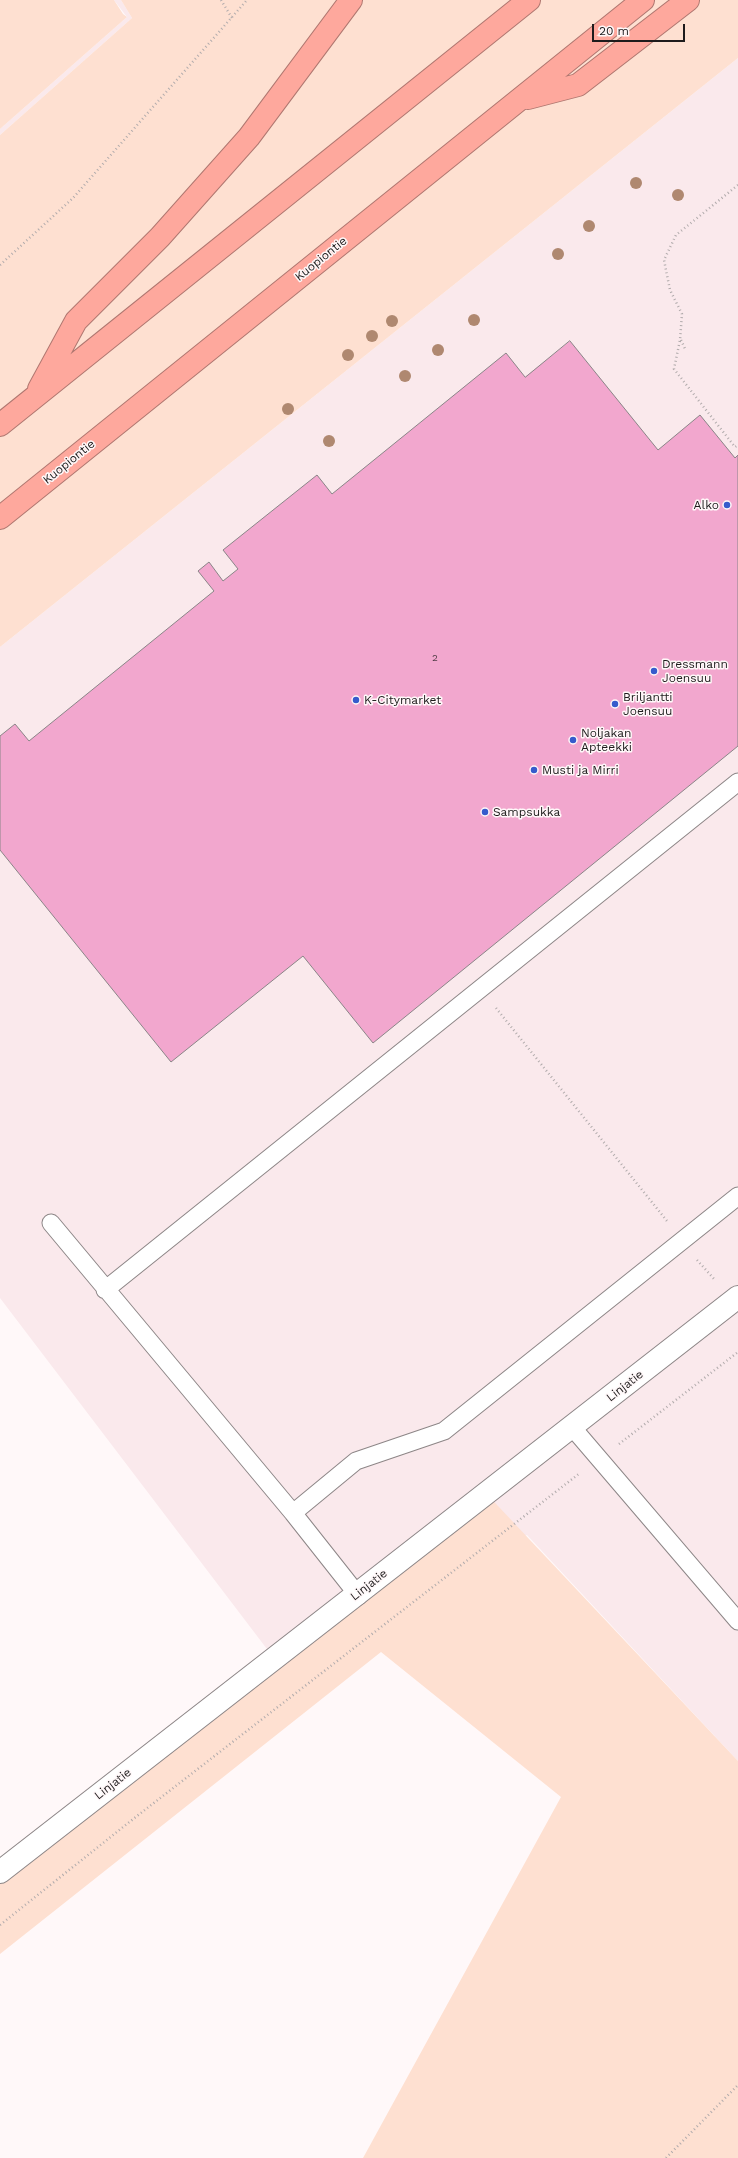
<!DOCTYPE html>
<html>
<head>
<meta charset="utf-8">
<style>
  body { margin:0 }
  #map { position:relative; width:738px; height:2158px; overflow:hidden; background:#fff8f9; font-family:"Work Sans",sans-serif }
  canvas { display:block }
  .scale { position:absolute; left:592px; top:24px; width:93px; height:18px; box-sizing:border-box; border:2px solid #1e1b1c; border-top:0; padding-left:5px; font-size:12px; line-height:14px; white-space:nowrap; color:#1e1b1c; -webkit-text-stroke:3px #fff8f9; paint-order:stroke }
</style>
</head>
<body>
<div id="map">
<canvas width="738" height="2158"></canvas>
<div class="scale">20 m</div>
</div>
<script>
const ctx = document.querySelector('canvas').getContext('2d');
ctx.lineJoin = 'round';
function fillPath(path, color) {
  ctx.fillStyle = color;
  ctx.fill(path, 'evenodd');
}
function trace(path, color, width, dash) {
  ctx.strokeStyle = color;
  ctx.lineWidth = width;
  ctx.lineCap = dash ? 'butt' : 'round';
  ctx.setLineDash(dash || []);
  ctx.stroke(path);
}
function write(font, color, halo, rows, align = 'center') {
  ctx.font = font + ' "Work Sans",sans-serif';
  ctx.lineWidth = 3;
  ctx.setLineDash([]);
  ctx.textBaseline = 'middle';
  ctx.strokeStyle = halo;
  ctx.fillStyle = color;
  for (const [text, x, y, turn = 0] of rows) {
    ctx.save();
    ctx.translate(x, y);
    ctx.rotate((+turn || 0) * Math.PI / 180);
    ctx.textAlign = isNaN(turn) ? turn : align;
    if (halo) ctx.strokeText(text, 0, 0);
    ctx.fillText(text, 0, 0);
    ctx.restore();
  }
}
const built = new Path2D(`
  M 114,0 L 121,0 L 132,18 L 0,135 L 0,129 L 127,17 Z
  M 738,58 L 738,1761 L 527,1535 L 270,1653 L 0,1298 L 0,647 Z`);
const green = new Path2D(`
  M 0,0 L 114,0 L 123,14 L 127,17 L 0,129 Z
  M 121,0 L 738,0 L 738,58 L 0,647 L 0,135 L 132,18 Z
  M 482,1489 L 738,1761 L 738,2158 L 363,2158 L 561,1797 L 381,1652 L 0,1954 L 0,1862 Z`);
const building = new Path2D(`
  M 570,341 L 658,450 L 700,415 L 735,458 L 738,455 L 738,746 L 373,1043 L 303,956 L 171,1062 L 0,850 L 0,736 L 15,724 L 29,741 L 214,591 L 198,571 L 209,562 L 223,581 L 238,569 L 223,550 L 317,475 L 332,494 L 506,353 L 525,377 Z`);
const path = new Path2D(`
  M 221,0 L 232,18
  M 738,185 L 676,235 L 664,260 L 670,290 L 682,314 L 680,340 L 674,369 L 735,447 L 738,445
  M 0,265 L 73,198 L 247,0
  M 681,340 L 686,351
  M 496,1008 L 667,1221
  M 697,1260 L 715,1280
  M 619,1444 L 738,1352
  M 0,1925 L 137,1816 L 580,1473
  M 666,2158 L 738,2085`);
const service = new Path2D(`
  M 51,1223 L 293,1513 L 357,1594
  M 105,1290 L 738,782
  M 572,1427 L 738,1621
  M 293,1513 L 356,1461 L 444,1431 L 738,1196`);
const minor = new Path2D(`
  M 0,1872 L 357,1594`);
const tertiary = new Path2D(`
  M 357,1594 L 738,1297`);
const motorway = new Path2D(`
  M 528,98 L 578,85 L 688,0
  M 39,389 L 76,321 L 160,237 L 249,137 L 351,0
  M 0,425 L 529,0
  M 0,518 L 643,0`);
const trees = [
  [636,183],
  [678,195],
  [589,226],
  [558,254],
  [474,320],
  [392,321],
  [372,336],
  [438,350],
  [348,355],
  [405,376],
  [288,409],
  [329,441]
];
const markers = [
  [727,505,4,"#365bcc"],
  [654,671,4,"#365bcc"],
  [356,700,4,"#365bcc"],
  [615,704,4,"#365bcc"],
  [573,740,4,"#365bcc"],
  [534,770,4,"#365bcc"],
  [485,812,4,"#365bcc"]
];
const numberNames = [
  ["2",435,658]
];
const streetNames = [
  ["Kuopiontie",321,259,-39],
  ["Kuopiontie",69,462,-39],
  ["Linjatie",625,1386,-38],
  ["Linjatie",369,1585,-38],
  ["Linjatie",113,1784,-38]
];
const poiNames = [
  ["Alko",719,505,"right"],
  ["Dressmann",662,664],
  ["Joensuu",662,678],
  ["Briljantti",623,697],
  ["Joensuu",623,711],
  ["K-Citymarket",364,700],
  ["Noljakan",581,733],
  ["Apteekki",581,747],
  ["Musti ja Mirri",542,770],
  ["Sampsukka",493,812]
];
fillPath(built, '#fae9ec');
fillPath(green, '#fee0d1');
fillPath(building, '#f2a7ce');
trace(building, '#8b8588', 1);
trace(service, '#8d8687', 19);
trace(minor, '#8d8687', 24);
trace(tertiary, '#8d8687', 24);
trace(motorway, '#b07770', 24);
trace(path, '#b1abac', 2.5, [1, 3]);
trace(service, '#fff', 17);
trace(minor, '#fff', 22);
trace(tertiary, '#fff', 22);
trace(motorway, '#fea89d', 22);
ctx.fillStyle = '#af8870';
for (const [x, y] of trees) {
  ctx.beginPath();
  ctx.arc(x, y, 6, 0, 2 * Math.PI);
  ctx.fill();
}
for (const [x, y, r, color] of markers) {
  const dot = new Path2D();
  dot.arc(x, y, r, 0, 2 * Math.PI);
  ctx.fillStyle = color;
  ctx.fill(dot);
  trace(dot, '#fff8f9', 1.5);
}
write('10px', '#533e48', null, numberNames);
write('12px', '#1e1b1c', '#fff8f9', streetNames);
write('12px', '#1e1b1c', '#fff8f9', poiNames, 'left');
</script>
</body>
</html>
